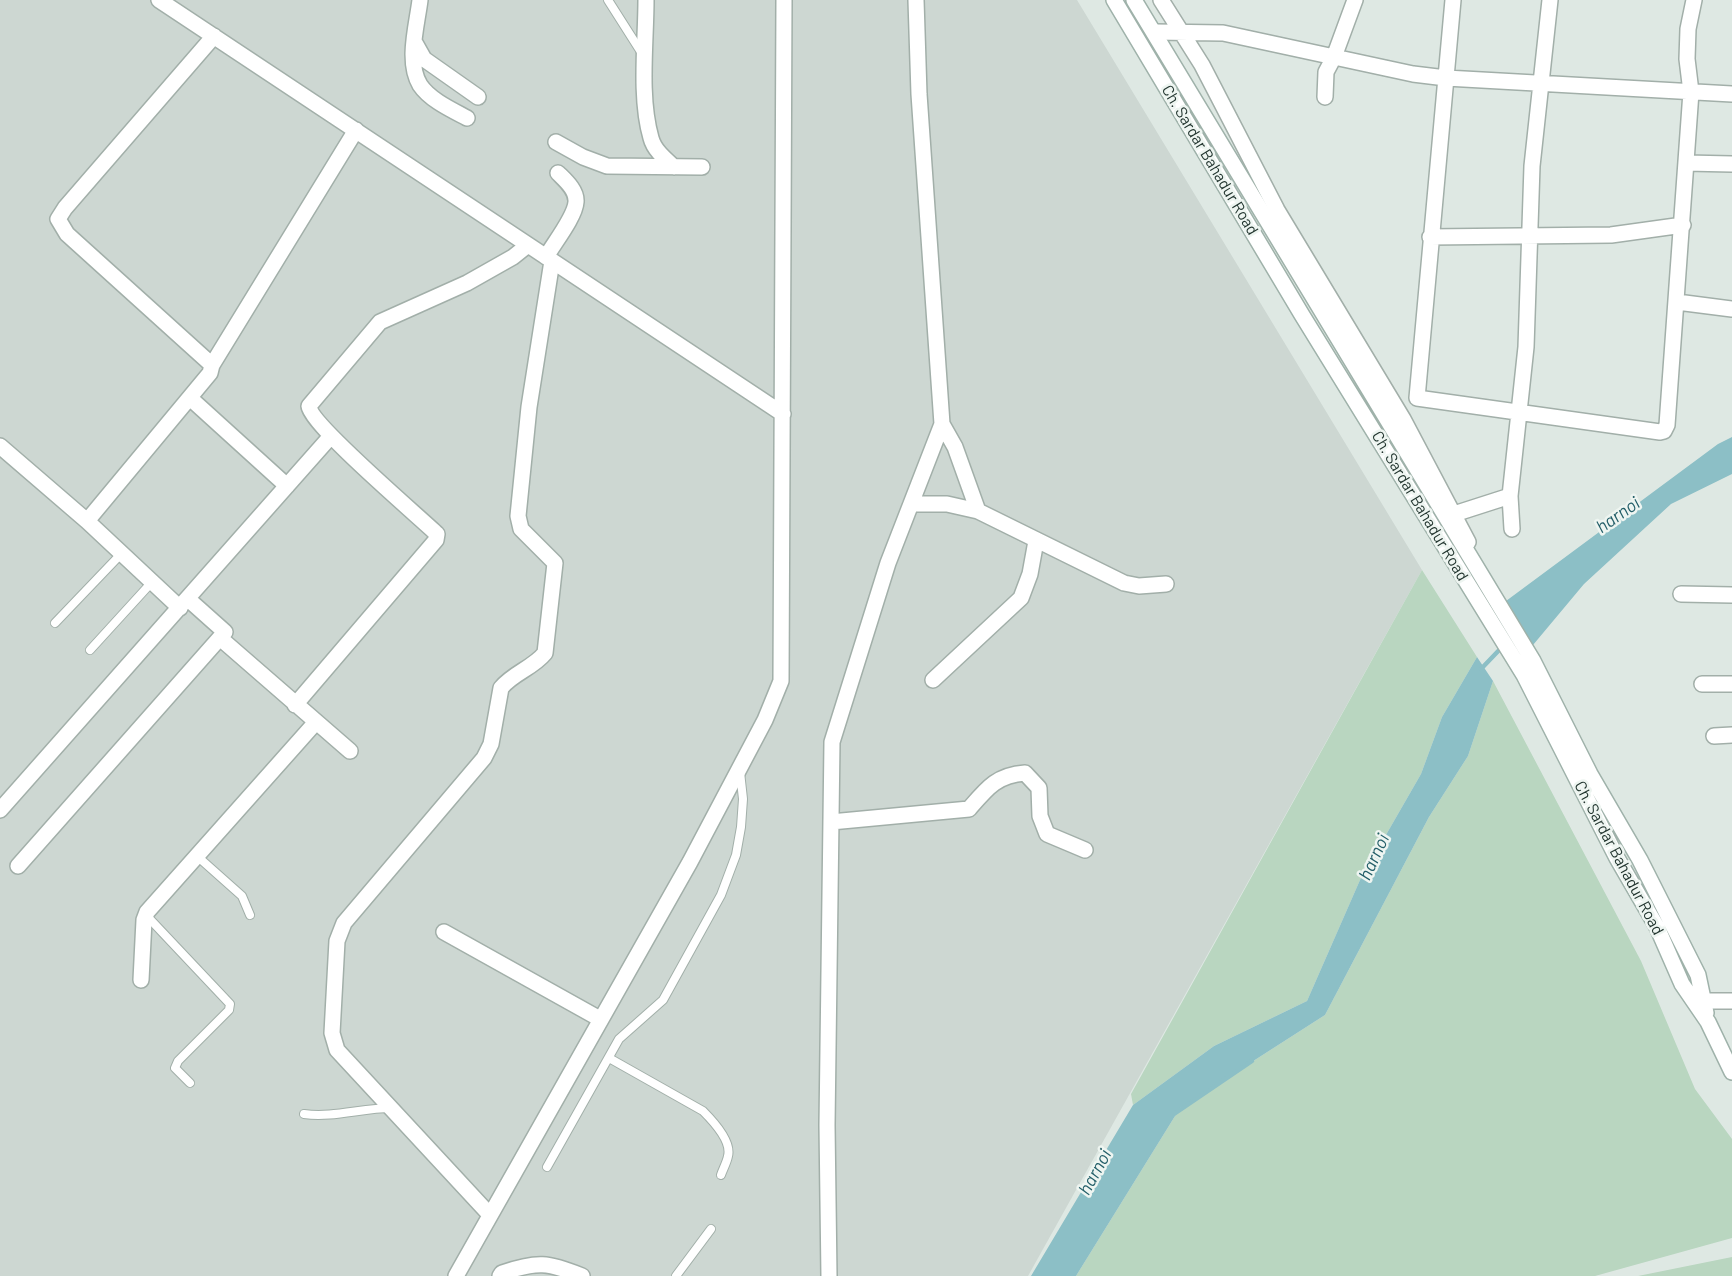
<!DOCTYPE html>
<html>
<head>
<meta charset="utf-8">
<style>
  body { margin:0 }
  canvas { display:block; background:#dee8e3 }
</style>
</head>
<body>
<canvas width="1732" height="1276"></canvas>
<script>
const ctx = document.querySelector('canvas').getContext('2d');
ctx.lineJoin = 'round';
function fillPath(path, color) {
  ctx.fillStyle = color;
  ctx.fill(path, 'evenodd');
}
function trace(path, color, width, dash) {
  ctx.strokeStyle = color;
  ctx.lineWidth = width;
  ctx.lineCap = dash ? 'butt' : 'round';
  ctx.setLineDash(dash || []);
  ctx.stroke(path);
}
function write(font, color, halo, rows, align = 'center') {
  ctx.font = font + ' Barlow,sans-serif';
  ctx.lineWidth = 5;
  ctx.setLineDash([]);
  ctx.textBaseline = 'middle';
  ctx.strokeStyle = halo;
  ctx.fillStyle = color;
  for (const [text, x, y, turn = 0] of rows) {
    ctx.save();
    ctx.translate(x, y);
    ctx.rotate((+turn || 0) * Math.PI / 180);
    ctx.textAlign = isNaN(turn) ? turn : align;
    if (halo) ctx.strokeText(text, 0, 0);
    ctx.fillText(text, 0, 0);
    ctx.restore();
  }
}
const built = new Path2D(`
  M 0,0 L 1077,0 L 1422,570 L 1028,1276 L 0,1276 Z`);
const green = new Path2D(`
  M 1422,570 L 1477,657 L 1442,717 L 1421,774 L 1360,880 L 1307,1001 L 1214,1046 L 1133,1105 L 1131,1094 Z
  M 1493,681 L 1641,961 L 1695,1089 L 1732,1139 L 1732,1238 L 1595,1276 L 1076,1276 L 1180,1108 L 1325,1015 L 1429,817 L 1468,756 Z
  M 1732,1257 L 1732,1276 L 1638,1276 Z`);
const water = new Path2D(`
  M 1732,437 L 1732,474 L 1671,504 L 1584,584 L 1533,645 L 1506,601 L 1718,444 Z
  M 1477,657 L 1493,681 L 1468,756 L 1429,817 L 1325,1015 L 1180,1108 L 1076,1276 L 1031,1276 L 1133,1105 L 1214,1046 L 1307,1001 L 1360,880 L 1421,774 L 1442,717 Z`);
const stream = new Path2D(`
  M 1481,669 L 1503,646
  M 1174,1114 L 1252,1061`);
const service = new Path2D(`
  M 608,0 L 643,55
  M 55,623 L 122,553
  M 90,650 L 152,582
  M 197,856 L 242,896 L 250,915
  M 146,915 L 230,1004 L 229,1010 L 178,1061 L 175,1068 L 190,1083
  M 609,1058 L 703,1111 C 713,1121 732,1141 728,1156 C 727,1162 723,1169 721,1175
  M 304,1114 C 333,1118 362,1108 391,1108
  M 547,1167 L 619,1039 L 663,1000 L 721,895 L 736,855 L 741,827 L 743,799 L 740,772
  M 676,1276 L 711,1229`);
const minor = new Path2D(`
  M 159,0 L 783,414
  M 420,0 C 417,25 406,62 420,85 C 430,100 452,110 467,118
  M 646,0 C 646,42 639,97 651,138 C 654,150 665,159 674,167
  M 1161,0 L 1202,65 L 1277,210 L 1403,419 L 1468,542
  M 1453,0 L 1417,398 L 1660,432 L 1664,431 L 1667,425 L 1691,92 L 1687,59 L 1688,29 L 1694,0
  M 1155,32 L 1223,33 L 1413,74 L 1446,78 L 1732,94
  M 415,43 L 424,59 L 478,97
  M 1325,97 L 1326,72 L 1334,57 L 1355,0
  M 556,142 L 583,157 L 607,166 L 702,167
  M 1686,163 L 1732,164
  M 1430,237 L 1611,235 L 1683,225
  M 546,257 C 554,243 575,217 576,202 C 577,190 565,180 558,173
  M 1677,302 L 1732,309
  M 212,365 L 356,130
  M 190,398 L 287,486
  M 942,424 L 955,447 L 978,511
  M 0,446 L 87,521 L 180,608
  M 911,504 L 947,504 L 978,511 L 1124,583 L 1139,586 L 1166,584
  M 1454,514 L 1510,496
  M 87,521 L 210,373 L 212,365 L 67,234 L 58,219 L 65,208 L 214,36
  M 1512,529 L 1510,496 L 1526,347 L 1532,166 L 1550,0
  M 1681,594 L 1732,595
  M 220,638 L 350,751
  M 933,680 L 1021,598 L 1030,574 L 1036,541
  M 1702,684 L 1732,684
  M 295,705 L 436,540 L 437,534 C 417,515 310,424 309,406 L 380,322 L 467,283 L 513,257 L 528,245
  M 1714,736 L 1732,735
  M 0,810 L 331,436
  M 831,822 L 969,809 C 987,788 997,775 1025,773 L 1039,788 L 1040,816 L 1047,834 L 1085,850
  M 18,866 L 225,632 L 188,599
  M 444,932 L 600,1019
  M 141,980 L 144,920 L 147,912 L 316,722
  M 1704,1001 L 1732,1001
  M 490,1215 L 337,1050 L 332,1033 L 337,941 L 344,923 L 484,758 L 491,744 L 501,688 C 513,673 533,668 545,653 L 555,563 L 521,529 L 518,516 L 529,407 L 552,261
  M 456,1276 L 690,862 L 765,720 L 781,681 L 784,0
  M 500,1276 L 502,1273 C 537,1261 548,1262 582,1276
  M 829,1276 L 827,1125 L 832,742 L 888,563 L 942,424 L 919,94 L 916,0`);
const secondary = new Path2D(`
  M 1114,0 L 1302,315 L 1524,675 L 1617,858 L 1657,927 L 1682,984 L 1708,1022 L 1732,1072
  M 1134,0 L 1533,661 L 1590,774 L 1640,860 L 1698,975 L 1706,1013`);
const streetNames = [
  ["Ch. Sardar Bahadur Road",1210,160,59],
  ["Ch. Sardar Bahadur Road",1420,506,59],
  ["Ch. Sardar Bahadur Road",1619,858,62]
];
const waterNames = [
  ["harnoi",1618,515,-35],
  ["harnoi",1374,857,-65],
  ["harnoi",1095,1172,-61]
];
fillPath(built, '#cdd7d2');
fillPath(green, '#b9d6c0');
fillPath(water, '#8cbfc6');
trace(stream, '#8cbfc6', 4.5);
trace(service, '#a2afa9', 10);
trace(minor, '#a2afa9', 18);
trace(secondary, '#9fb2aa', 18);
trace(service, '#fff', 8);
trace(minor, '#fff', 15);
trace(secondary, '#fff', 15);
write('16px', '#22352f', '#eef5f1', streetNames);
write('italic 18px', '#245f69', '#eef5f1', waterNames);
</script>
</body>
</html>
